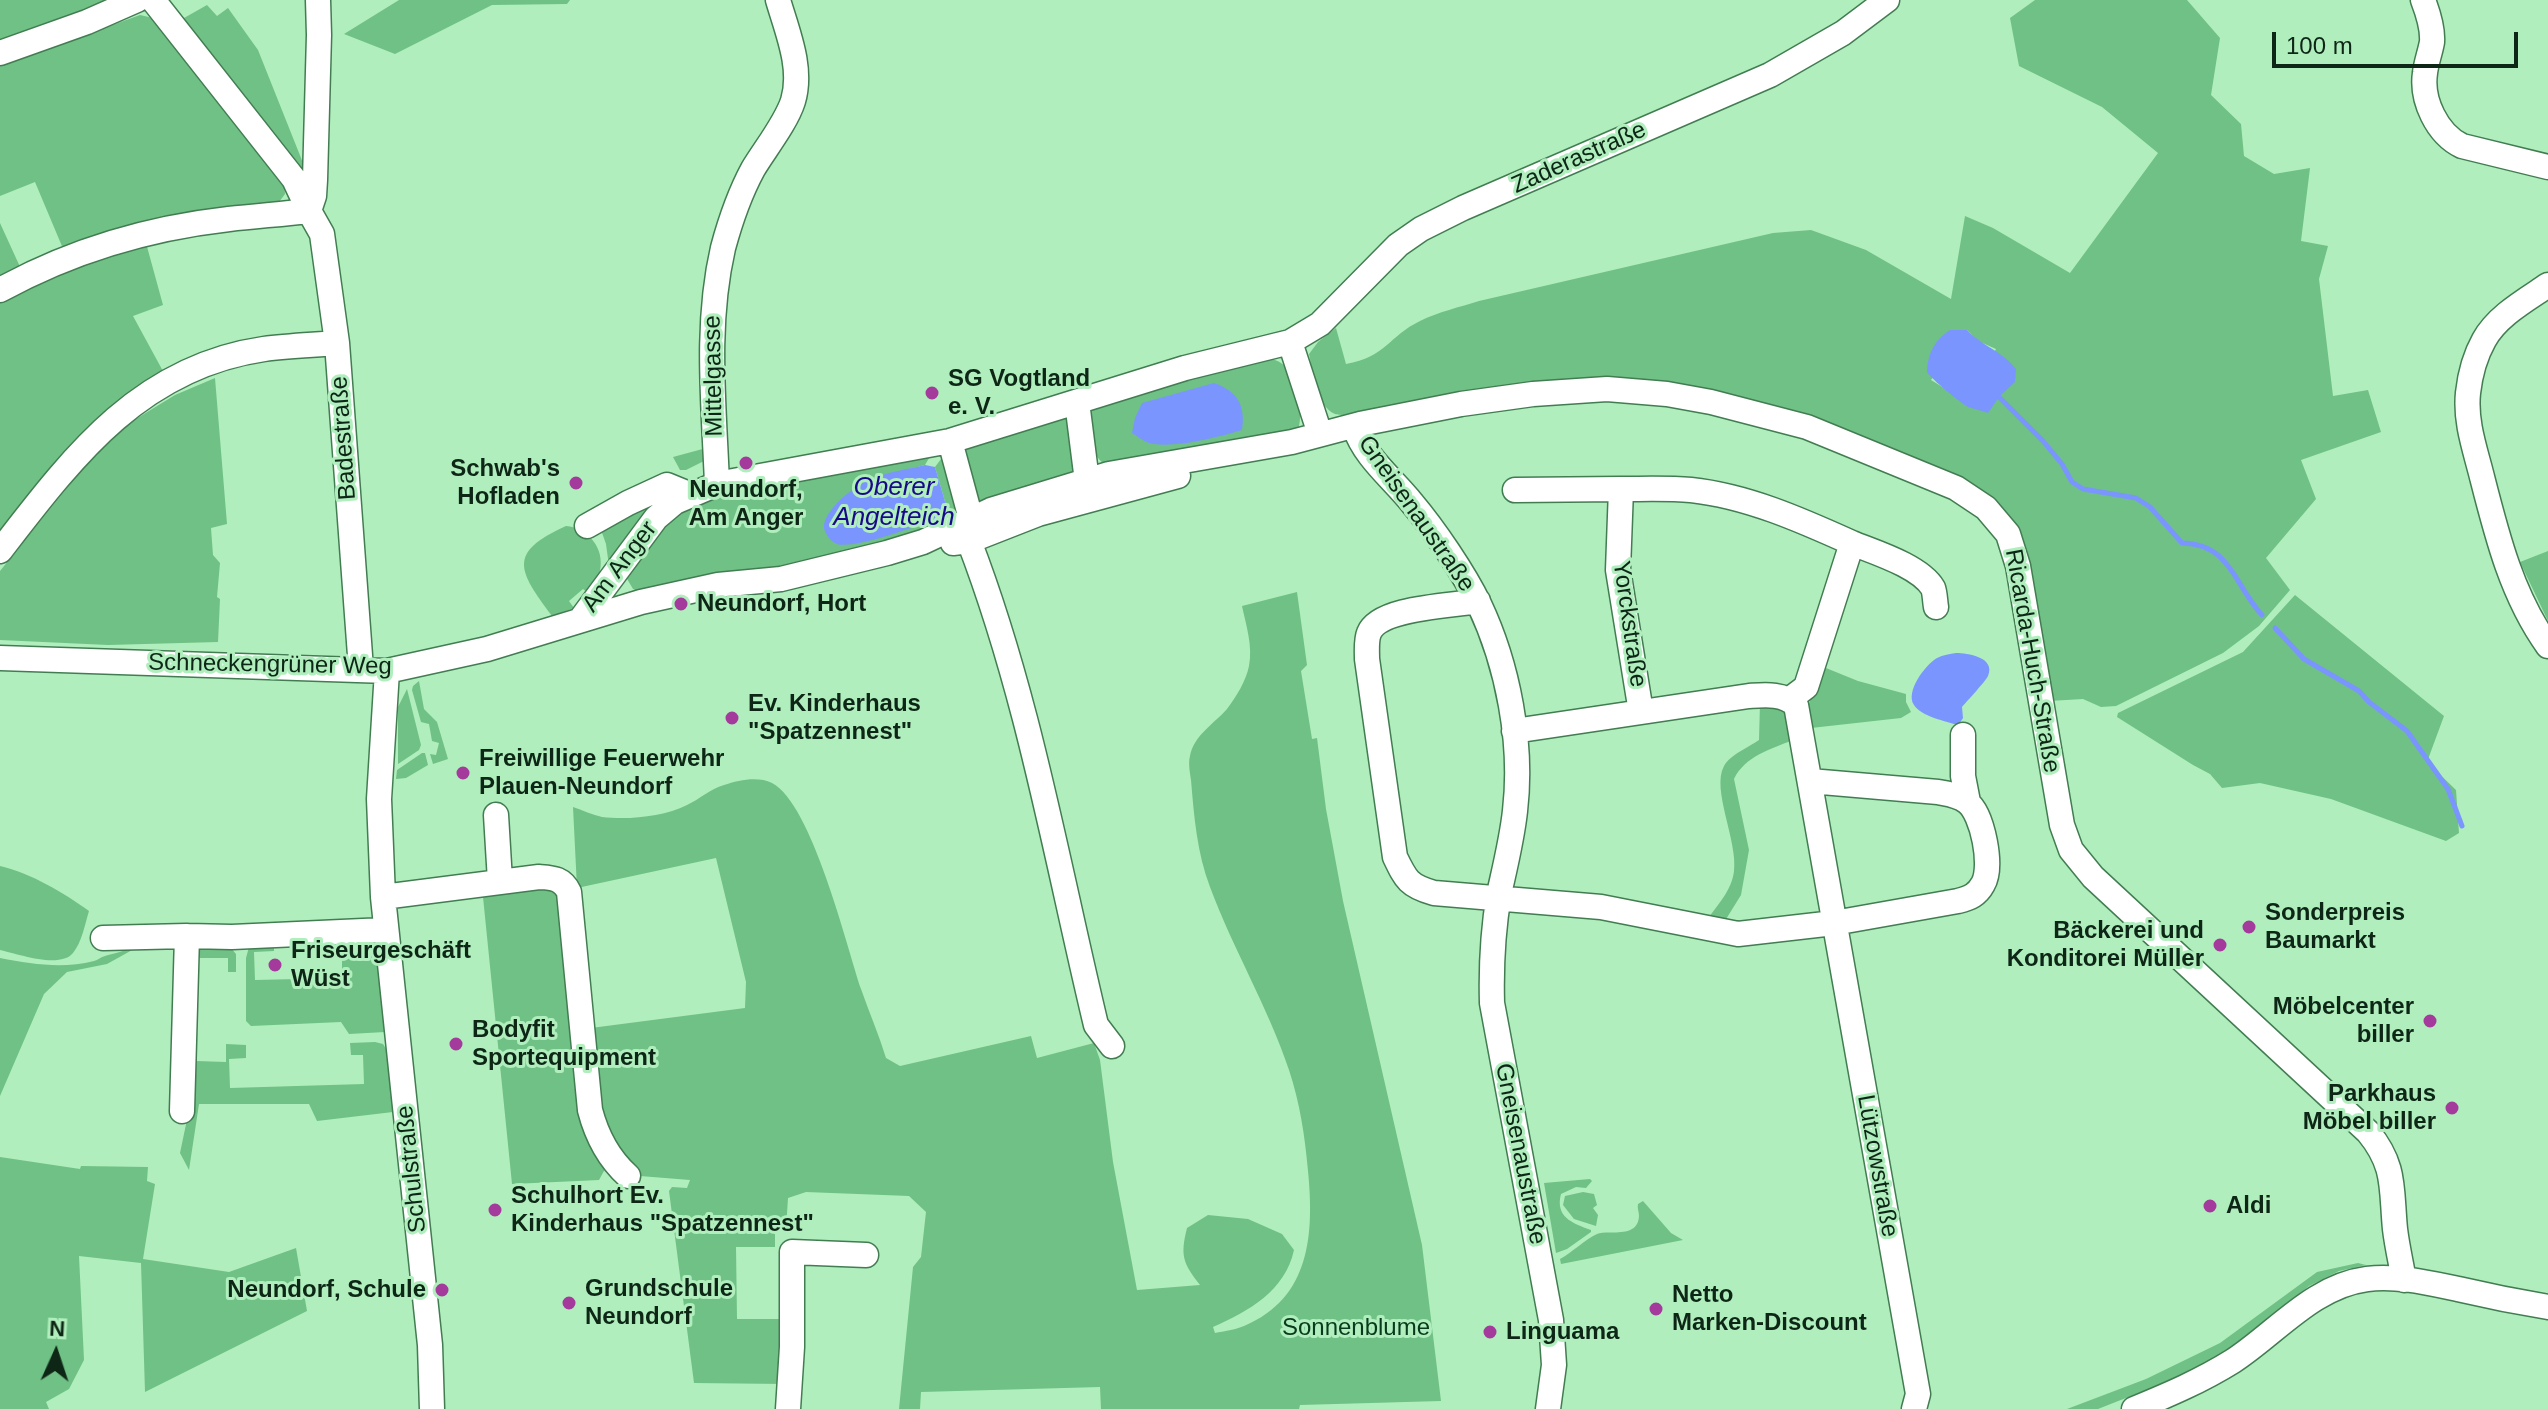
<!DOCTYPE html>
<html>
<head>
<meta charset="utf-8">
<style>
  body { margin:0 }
  #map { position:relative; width:2548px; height:1409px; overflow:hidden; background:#b0eebd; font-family:Helvetica,sans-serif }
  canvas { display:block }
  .north { position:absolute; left:16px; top:1313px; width:80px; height:80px; -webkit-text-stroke:6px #b0eebd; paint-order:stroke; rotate:3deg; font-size:22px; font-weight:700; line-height:32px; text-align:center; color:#0d2615 }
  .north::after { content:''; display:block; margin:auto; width:28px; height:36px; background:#0d2615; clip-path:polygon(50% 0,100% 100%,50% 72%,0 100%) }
  .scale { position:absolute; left:2272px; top:32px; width:246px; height:36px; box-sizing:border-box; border:4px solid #0d2615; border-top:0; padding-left:10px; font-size:24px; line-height:28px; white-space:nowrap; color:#0d2615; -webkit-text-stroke:6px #b0eebd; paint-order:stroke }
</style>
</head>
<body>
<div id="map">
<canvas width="2548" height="1409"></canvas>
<div class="north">N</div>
<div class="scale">100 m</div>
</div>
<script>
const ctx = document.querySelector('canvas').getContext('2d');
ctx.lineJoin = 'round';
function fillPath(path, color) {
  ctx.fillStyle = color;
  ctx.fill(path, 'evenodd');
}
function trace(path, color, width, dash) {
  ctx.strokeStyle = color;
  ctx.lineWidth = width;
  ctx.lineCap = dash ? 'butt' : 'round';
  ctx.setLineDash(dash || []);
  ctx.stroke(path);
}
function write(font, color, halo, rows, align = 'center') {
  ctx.font = font + ' Helvetica,sans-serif';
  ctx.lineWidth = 6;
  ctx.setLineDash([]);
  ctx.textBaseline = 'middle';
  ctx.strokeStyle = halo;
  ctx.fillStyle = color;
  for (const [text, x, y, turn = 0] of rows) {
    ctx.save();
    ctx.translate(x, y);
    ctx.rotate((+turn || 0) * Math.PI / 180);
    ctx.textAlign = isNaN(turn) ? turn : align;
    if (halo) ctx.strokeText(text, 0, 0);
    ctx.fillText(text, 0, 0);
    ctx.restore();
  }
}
const green = new Path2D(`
  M 0,0 L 114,0 L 0,44 Z
  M 399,0 L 570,0 L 567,4 L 492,5 L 395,54 L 344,34 Z
  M 2035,0 L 2187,0 L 2220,38 L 2211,95 L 2241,124 L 2244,156 L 2274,174 L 2310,168 L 2301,241 L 2328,246 L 2319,279 L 2333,396 L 2368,390 L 2381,432 L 2301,460 L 2316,499 L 2266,558 L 2290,590 L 2259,626 L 2223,653 L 2116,706 L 2101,707 L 2083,699 L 2049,701 L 2014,526 L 1712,393 L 1348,415 C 1344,415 1339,415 1335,414 C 1316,406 1313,372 1309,354 L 1318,342 L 1336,328 L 1346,364 C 1386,357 1389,336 1420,321 C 1438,312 1460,307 1479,301 L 1773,233 L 1811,230 L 1866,250 L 1951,299 L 1965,216 L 1993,228 L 2070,273 L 2158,153 L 2102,107 L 2019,66 L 2010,18 ZM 1967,330 L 1978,341 L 1996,349 L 1965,405 L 1949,391 L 1931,380 Z
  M 207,5 L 217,16 L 228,8 L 258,50 L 309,178 L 303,178 L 177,22 Z
  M 140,15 L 153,18 L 284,181 L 285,194 L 279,202 L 264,207 L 64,251 L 35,182 L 0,196 L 0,66 Z
  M 0,223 L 21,269 L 0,282 Z
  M 146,243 L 163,305 L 133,316 L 164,373 L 0,545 L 0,300 L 24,286 Z
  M 1263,357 C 1271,359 1281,360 1286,368 C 1297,384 1304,412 1298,430 L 1108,466 C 1088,457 1090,427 1091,408 Z
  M 215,378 L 227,524 L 211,528 L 213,555 L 220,563 L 217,597 L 220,599 L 218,642 L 108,645 L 0,640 L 0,571 L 84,467 L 131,422 L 175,395 Z
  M 1061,416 L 1071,419 L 1077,463 L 1073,474 L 978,507 L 962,449 Z
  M 710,447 L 708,459 L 686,470 L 680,470 L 673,457 Z
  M 932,453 L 925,465 L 870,479 L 858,486 L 946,505 L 935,467 L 941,459 L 946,460 L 960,514 L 879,550 L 640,592 L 633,589 L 626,577 L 680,503 Z
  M 642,506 L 649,510 L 609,566 L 606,544 L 600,527 Z
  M 566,526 C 588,528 605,548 600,571 C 599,579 593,586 588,593 L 583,589 L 569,601 L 574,608 L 552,616 C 519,571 506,553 566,526 Z
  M 2548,551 L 2548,621 L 2520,562 Z
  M 1297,592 L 1307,665 L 1301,671 L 1312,739 L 1317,738 L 1326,809 L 1343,901 L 1422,1245 L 1441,1401 L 1300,1405 L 1299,1409 L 1101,1409 L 1100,1387 L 921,1392 L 920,1409 L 899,1409 L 913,1267 L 921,1257 L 926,1212 L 909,1196 L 806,1192 L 788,1198 L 786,1229 L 775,1229 L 775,1247 L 736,1247 L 737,1319 L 785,1319 L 786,1384 L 694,1383 L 669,1191 L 672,1187 L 687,1188 L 690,1180 L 640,1176 L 628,1171 L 596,1114 L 591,1028 L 745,1008 L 746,982 L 716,858 L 577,888 L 573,807 C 582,810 593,815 602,817 C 628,820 663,817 687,805 C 700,799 710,789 724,785 C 739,780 758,776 772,783 C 812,804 846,944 861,989 C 869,1012 879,1035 886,1058 L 900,1066 L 1031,1036 L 1037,1058 L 1094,1043 L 1100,1060 L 1113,1162 L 1137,1290 L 1200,1285 C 1183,1263 1180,1256 1187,1228 L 1208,1215 L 1248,1219 L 1282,1234 L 1294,1250 C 1285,1291 1249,1311 1213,1327 L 1215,1333 C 1224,1331 1235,1330 1244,1326 C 1311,1298 1314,1233 1308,1171 C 1305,1137 1300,1103 1289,1070 C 1268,1007 1233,949 1210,887 C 1197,853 1194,816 1191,780 C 1190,773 1188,763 1190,756 C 1194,735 1215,723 1227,709 C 1236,697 1246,681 1249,666 C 1253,646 1246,625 1242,606 Z
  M 2295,595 L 2444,716 L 2427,762 L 2456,790 L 2459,833 L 2446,841 L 2331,799 L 2260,783 L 2222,788 L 2210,774 L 2193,765 L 2117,717 L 2118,713 L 2243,652 Z
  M 1821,666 L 1858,681 L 1906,694 L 1906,702 L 1911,712 L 1901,718 L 1811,728 L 1808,707 Z
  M 419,681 L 424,709 L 437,722 L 448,759 L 433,764 L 430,754 L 436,755 L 439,743 L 432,741 L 429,724 L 421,722 L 412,690 L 413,686 Z
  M 407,689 L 421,745 L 419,750 L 398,764 L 398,707 Z
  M 1760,703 L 1783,707 L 1791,719 L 1793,740 C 1771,749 1745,756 1734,779 L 1749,850 L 1741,895 L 1723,924 L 1706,921 C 1717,906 1732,890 1734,871 C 1738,841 1711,789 1724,766 C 1730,755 1749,747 1759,740 Z
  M 422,753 L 425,753 L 428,765 L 406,778 L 396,779 L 397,770 Z
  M 0,866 C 31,873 64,893 89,911 C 85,924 82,942 73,953 C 60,969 18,954 0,950 Z
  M 560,888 L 605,1169 L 599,1180 L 512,1184 L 483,897 L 501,892 Z
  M 328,938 L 369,941 L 377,949 L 385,1032 L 349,1034 L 341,1022 L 251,1026 L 246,1021 L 246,958 L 249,947 L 274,941 L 274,951 L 254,952 L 255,980 L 342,978 L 342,950 L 328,950 Z
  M 225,941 L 236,954 L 236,972 L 228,972 L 228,958 L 198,958 L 196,1061 L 226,1062 L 226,1044 L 246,1045 L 246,1058 L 229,1059 L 230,1088 L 364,1084 L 363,1055 L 351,1055 L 350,1043 L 375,1042 L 383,1044 L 387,1050 L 393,1112 L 317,1121 L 309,1104 L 199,1104 L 189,1170 L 180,1153 L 189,1110 L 195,946 Z
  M 129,948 L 134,949 L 107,964 L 67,972 L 44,994 L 0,1096 L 0,958 C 32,964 62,969 94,961 C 98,960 101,957 105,956 C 114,953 120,953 129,948 Z
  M 0,1157 L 80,1169 L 81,1166 L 148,1167 L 147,1181 L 155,1184 L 143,1259 L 229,1272 L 296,1248 L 307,1311 L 145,1392 L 141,1263 L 79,1256 L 84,1360 L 69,1389 L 46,1402 L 49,1409 L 0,1409 Z
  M 1590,1179 L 1592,1181 L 1586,1188 L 1576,1187 L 1561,1194 C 1555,1217 1572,1223 1591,1230 L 1591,1232 L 1567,1249 L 1556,1253 L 1544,1183 Z
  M 1583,1192 L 1594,1194 L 1597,1205 L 1593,1208 L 1598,1215 L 1596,1226 L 1574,1219 L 1563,1205 L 1565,1196 Z
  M 1643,1201 L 1671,1233 L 1683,1240 L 1561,1264 L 1560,1259 C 1573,1252 1584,1240 1597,1234 C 1606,1229 1638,1240 1639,1216 C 1639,1212 1637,1208 1638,1204 Z
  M 2358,1263 L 2366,1265 L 2339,1271 L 2309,1286 L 2247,1337 L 2224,1353 L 2184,1375 L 2098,1409 L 2067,1409 L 2146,1379 L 2220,1343 L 2317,1272 Z`);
const water = new Path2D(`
  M 1950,330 L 1967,330 C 1982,346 2002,351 2016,369 L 2015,382 L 1999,397 L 1988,413 C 1982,411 1975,409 1968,407 C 1961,403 1931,379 1927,372 C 1928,353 1934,341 1950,330 Z
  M 1214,383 C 1237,391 1246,405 1242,430 C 1219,437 1172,449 1149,443 C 1143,441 1137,436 1132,433 L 1135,418 L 1142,403 Z
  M 925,465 L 935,467 L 946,505 L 945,516 C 925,523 854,550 837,544 C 831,542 827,536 825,531 C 818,514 856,484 871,479 C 888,472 908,469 925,465 Z
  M 1956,653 C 1967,653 1996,657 1988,676 C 1985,682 1968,700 1962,707 L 1963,718 L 1959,724 L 1954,724 C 1942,720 1921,716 1914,705 C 1905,692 1925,665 1937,658 C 1943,655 1950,654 1956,653 Z`);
const stream = new Path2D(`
  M 1999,397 L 2043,441 L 2062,464 L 2072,482 L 2083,489 L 2136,498 L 2150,507 L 2182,543 C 2231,544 2234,585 2262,615
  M 2275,628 L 2304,659 L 2359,691 L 2369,702 L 2407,731 L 2448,789 L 2462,826`);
const minor = new Path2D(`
  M 153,0 L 294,179 L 309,211 L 314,196 L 315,180 L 319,35 L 318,0
  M 2423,0 C 2428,13 2433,28 2432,42 C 2430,53 2426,63 2425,73 C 2421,100 2437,134 2462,146 L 2548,167
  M 0,53 L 87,22 L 137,0
  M 2548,285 C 2526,300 2497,316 2484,340 C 2475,356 2470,375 2468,393 C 2465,422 2475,449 2482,477 C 2497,536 2512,596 2548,646
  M 0,290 C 71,251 149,228 229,219 C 256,216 283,214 309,211 L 322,234 L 337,343 L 361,669
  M 1290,342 L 1320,434
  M 1077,402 L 1087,481
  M 1354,426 C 1365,458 1391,477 1412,503 C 1434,529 1464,573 1479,604 C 1508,665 1523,743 1515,811 C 1512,839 1505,867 1499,894 C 1493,930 1491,967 1492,1003 L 1551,1320 L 1554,1365 L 1548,1409
  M 950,441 L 971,519
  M 717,484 C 714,405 705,326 723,248 C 730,222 740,193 753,169 C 765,149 786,123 793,101 C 803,68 787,31 778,0
  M 1515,490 L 1621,489
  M 587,526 L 628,503 L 667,485 L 689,494
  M 969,541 C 1029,697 1057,863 1096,1025 L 1112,1046
  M 953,543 L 969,541 L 1038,514 L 1178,476
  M 1852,543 C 1874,552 1920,566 1933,588 C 1935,593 1935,602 1936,607
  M 0,551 C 72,458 139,367 264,349 C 288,346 313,345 337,343
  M 1478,601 C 1452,606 1379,607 1369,633 C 1366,640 1367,651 1367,659 L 1395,857 C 1406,880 1409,886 1434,893 L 1601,907 L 1738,934 L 1834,923 L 1958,901 C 1970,898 1977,895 1983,884 C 1993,867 1983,814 1967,802 C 1959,795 1948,794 1938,792 L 1810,781
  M 581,619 L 656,518 L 675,502 L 717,484 L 950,441 L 1185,368 L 1290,342 L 1320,324 L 1398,245 L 1421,229 L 1463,208 L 1770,75 L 1843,33 L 1887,0
  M 0,658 L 387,671 L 487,649 L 641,602 L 718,585 L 781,579 L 887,553 L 923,542 L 991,510 L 1109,474 L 1292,442 L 1360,424 L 1461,404 L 1533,394 L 1607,389 L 1667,394 L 1711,402 L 1807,427 L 1956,488 L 1986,508 L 2008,534 L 2018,566 L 2062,825 L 2071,850 L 2093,877 L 2368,1132 C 2396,1166 2391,1188 2395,1229 C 2397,1246 2401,1263 2404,1280
  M 387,671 L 379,799 L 383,897 L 430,1345 L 432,1409
  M 1641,712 L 1618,570 L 1621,489 C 1644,489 1668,488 1691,490 C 1747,496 1801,520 1852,543 L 1806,687 L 1790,699
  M 1514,731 L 1749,696 C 1765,695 1783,693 1796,705 L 1918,1394 L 1914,1409
  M 1963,735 L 1963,776 L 1968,802
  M 496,815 L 500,881
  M 383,897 L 539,877 C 553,878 562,878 569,892 L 590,1110 C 597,1137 608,1158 628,1176
  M 103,938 L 187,936 L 232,937 L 385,930
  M 182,1111 L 187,936
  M 788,1409 L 792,1347 L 792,1252 L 866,1255
  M 2134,1409 C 2168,1395 2201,1381 2233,1361 C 2276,1333 2313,1286 2367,1279 C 2396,1275 2429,1283 2458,1289 C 2488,1296 2518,1302 2548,1307`);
const markers = [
  [932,393,8,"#a43b9c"],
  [746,463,8,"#a43b9c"],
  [576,483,8,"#a43b9c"],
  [681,604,8,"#a43b9c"],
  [732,718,8,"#a43b9c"],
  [463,773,8,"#a43b9c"],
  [2249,927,8,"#a43b9c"],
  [2220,945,8,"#a43b9c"],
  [275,965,8,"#a43b9c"],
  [2430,1021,8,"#a43b9c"],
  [456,1044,8,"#a43b9c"],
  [2452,1108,8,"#a43b9c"],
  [2210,1206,8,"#a43b9c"],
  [495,1210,8,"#a43b9c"],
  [442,1290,8,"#a43b9c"],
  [569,1303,8,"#a43b9c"],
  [1656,1309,8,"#a43b9c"],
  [1490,1332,8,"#a43b9c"]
];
const streetNames = [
  ["Zaderastraße",1579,158,-24],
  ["Mittelgasse",714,376,-91],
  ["Badestraße",344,438,-94],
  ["Gneisenaustraße",1416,514,55],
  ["Am Anger",620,567,-53],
  ["Yorckstraße",1629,624,82],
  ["Ricarda-Huch-Straße",2032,661,80],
  ["Schneckengrüner Weg",270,665,1],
  ["Gneisenaustraße",1520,1154,79],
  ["Lützowstraße",1877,1166,80],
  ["Schulstraße",412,1169,-96]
];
const poiNames = [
  ["SG Vogtland",948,379],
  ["e. V.",948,407],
  ["Schwab's",560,469,"right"],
  ["Hofladen",560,497,"right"],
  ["Neundorf,",746,490,"center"],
  ["Am Anger",746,518,"center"],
  ["Neundorf, Hort",697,604],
  ["Ev. Kinderhaus",748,704],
  ["\"Spatzennest\"",748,732],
  ["Freiwillige Feuerwehr",479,759],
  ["Plauen-Neundorf",479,787],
  ["Sonderpreis",2265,913],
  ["Baumarkt",2265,941],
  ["Bäckerei und",2204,931,"right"],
  ["Konditorei Müller",2204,959,"right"],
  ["Friseurgeschäft",291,951],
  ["Wüst",291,979],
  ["Möbelcenter",2414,1007,"right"],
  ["biller",2414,1035,"right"],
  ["Bodyfit",472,1030],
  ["Sportequipment",472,1058],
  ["Parkhaus",2436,1094,"right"],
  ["Möbel biller",2436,1122,"right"],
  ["Schulhort Ev.",511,1196],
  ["Kinderhaus \"Spatzennest\"",511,1224],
  ["Aldi",2226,1206],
  ["Grundschule",585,1289],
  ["Neundorf",585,1317],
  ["Neundorf, Schule",426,1290,"right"],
  ["Netto",1672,1295],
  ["Marken-Discount",1672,1323],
  ["Linguama",1506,1332]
];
const parkNames = [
  ["Sonnenblume",1356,1328]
];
const waterNames = [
  ["Oberer",894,488],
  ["Angelteich",894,518]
];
fillPath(green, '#70c185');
fillPath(water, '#7a95fe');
trace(stream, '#7a95fe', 5);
trace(minor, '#427d52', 27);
trace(minor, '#fff', 24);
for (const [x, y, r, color] of markers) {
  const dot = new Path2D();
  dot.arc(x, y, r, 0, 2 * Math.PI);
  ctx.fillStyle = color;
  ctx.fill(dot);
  trace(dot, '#b0eebd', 3);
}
write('24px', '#0d2615', '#b0eebd', streetNames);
write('bold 24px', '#0d2615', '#b0eebd', poiNames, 'left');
write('24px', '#083a1b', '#b0eebd', parkNames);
write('italic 26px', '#18098a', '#b0eebd', waterNames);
</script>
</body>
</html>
